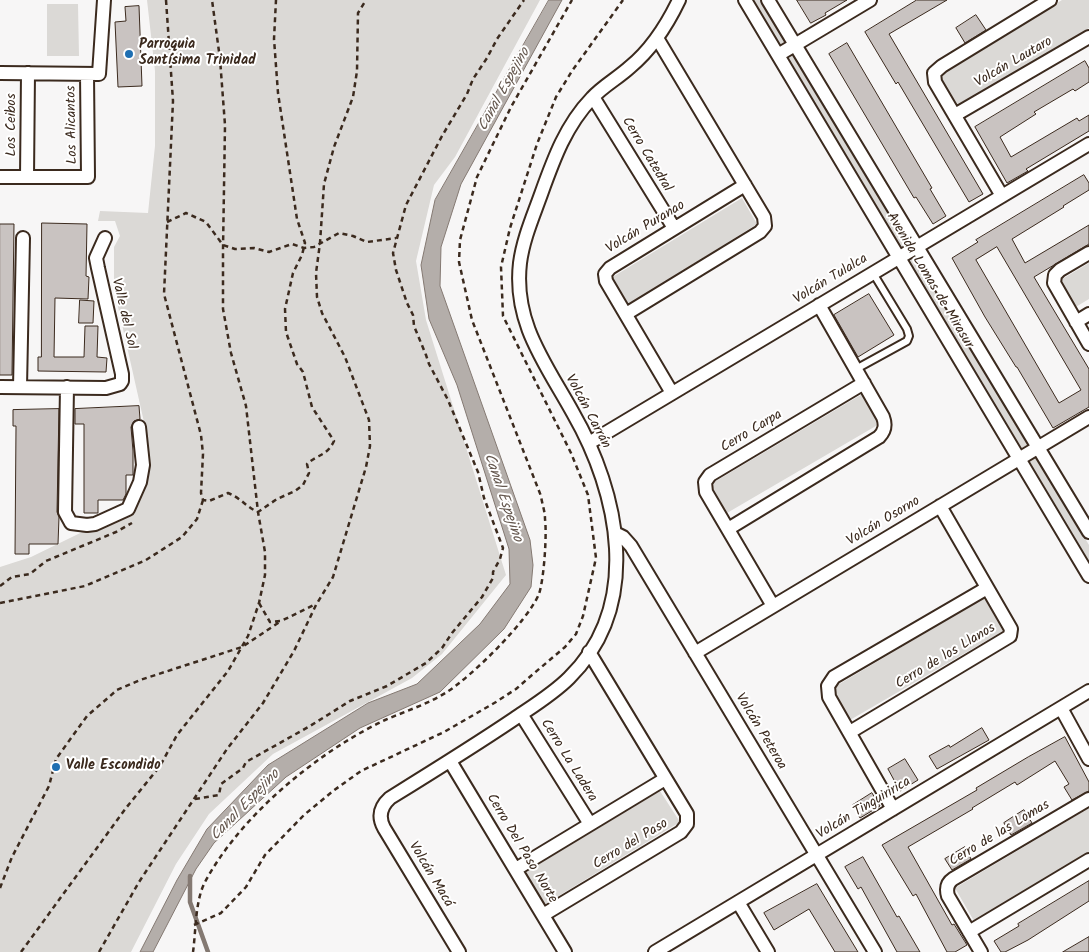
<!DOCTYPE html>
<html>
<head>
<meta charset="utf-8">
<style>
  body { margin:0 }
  canvas { display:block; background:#f7f6f6 }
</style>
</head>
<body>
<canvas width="1089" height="952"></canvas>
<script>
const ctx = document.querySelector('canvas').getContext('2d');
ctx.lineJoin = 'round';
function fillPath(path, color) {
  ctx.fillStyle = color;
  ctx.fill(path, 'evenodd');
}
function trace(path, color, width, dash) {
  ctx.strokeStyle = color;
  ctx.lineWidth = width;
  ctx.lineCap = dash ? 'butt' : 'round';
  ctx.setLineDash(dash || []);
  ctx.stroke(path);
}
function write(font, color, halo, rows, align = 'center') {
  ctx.font = font + ' Kalam,sans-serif';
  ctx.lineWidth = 4;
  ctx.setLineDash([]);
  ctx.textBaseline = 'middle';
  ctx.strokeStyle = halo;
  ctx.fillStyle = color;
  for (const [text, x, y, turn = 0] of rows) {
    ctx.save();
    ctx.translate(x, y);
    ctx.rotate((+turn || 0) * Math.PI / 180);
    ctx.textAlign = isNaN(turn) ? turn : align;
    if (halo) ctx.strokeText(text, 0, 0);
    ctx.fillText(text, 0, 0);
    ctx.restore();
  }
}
const green = new Path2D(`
  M 147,0 L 540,0 L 455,157 L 434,185 L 416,261 L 426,320 L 506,575 L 442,654 L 412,678 L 273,754 L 209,814 L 176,864 L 131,952 L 0,952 L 0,567 L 31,557 L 109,519 L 125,509 L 147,467 L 146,431 L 114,289 L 114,247 L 120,236 L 115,221 L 98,221 L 100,211 L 148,213 L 155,146 L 155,71 Z
  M 754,0 L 760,0 L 1089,545 L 1089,564 Z
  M 1062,0 L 1089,0 L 1089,28 L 957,108 L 938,77 Z
  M 47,4 L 78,4 L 79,56 L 47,56 Z
  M 742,198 L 757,224 L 628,305 L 611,278 Z
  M 1089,263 L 1089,299 L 1074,308 L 1059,281 Z
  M 864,393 L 881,423 L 727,513 L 711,484 Z
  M 984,598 L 1003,631 L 850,720 L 831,689 Z
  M 660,791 L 680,822 L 542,906 L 525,872 Z
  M 1089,808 L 1089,852 L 974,921 L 955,888 Z`);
const water = new Path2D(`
  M 549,0 L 562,0 L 461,184 L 441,247 L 440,286 L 530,540 L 533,565 L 531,587 L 504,629 L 440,692 L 360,728 L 286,777 L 214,843 L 196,869 L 153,952 L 140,952 L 177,880 L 207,829 L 268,765 L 368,703 L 417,684 L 480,624 L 510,584 L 509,549 L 457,385 L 429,319 L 421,265 L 435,200 Z`);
const stream = new Path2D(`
  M 190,876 L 190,902 L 208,952`);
const building = new Path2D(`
  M 797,0 L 847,0 L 825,13 L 826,15 L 811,23 Z
  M 917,0 L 947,0 L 889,34 L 983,194 L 969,202 L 898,82 L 896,84 L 865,32 Z
  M 139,6 L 142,86 L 118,87 L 115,22 L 126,21 L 125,7 Z
  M 976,15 L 986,30 L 965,43 L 956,28 Z
  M 847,43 L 932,188 L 930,189 L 946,216 L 933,224 L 916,197 L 914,198 L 829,54 Z
  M 1085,61 L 1089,68 L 1089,82 L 1075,91 L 1073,89 L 1034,112 L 1036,114 L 1000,137 L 1011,157 L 1077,118 L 1079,121 L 1089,115 L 1089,131 L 1026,169 L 1028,171 L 1007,183 L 975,127 Z
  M 1084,175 L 1089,183 L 1089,190 L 1063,206 L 1064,207 L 1012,239 L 1025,263 L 1089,225 L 1089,244 L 1034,277 L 1089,369 L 1089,407 L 1053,428 L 1017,367 L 1016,367 L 985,317 L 952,258 L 978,242 L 976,240 ZM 997,247 L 1081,390 L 1059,403 L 976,260 Z
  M 42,223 L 87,224 L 86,276 L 89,277 L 88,299 L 55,298 L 54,357 L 84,357 L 85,326 L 98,326 L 97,357 L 107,358 L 106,372 L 38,371 L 38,357 L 41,357 Z
  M 0,224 L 14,224 L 12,375 L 0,375 Z
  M 869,294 L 894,335 L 858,357 L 834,315 Z
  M 80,300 L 94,301 L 93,323 L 79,323 Z
  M 139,406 L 140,419 L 134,421 L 131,427 L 133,451 L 133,475 L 126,475 L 126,494 L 123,500 L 98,500 L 98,513 L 84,513 L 84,424 L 75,424 L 75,409 Z
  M 59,409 L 57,512 L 59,517 L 58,544 L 29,544 L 29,554 L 15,554 L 16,426 L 13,426 L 13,410 Z
  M 982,728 L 989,740 L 937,769 L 929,756 L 949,745 L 950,747 Z
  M 1065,737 L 1089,782 L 1089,791 L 1072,800 L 1064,787 L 1069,784 L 1055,761 L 1017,785 L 1015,782 L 972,808 L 973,809 L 908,847 L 952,925 L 954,924 L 967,945 L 955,952 L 947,952 L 916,894 L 913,896 L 882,845 L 977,790 L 976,788 L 1028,757 Z
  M 905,759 L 918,780 L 900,791 L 888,769 Z
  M 872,793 L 880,806 L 860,818 L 853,805 Z
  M 1024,810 L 1032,823 L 1011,835 L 1004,823 Z
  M 965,847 L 971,859 L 952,870 L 945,859 Z
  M 863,857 L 897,917 L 899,916 L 920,952 L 897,952 L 861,887 L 858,889 L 845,867 Z
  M 1089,881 L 1089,901 L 1028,940 L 1005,952 L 1001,952 L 994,941 L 1019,926 L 1018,924 Z
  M 817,884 L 835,914 L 858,952 L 835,952 L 809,909 L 774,930 L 764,913 Z
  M 1089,937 L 1089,952 L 1063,952 Z`);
const path = new Path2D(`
  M 166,0 L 173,101 L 164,294 L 201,435 L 203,454 L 201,493 L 203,500 L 209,501 L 228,493 C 241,498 246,507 258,512 L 277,499 L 295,491 L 303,485 L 309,473 L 307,464 C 318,454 327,456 334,441 L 312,407 L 303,372 L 297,364 L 286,332 L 285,309 L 293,273 L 302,255 L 305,243 L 297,219 L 278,93 L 274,39 L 276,0
  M 167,222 L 186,213 L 206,222 L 223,245 L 235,249 L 254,248 L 269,252 L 292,244 L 304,248 L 314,247 L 339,233 L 353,236 L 367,242 L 396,238
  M 0,586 L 12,577 L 30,574 L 46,561 L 116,532 L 132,523
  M 0,603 L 85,586 L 146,560 L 182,537 L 197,519 L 203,500
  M 259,603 L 270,622 L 281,621 L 314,605
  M 195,799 L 219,795 L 221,784 L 243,768 L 246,762 L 310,726 L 350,701 L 387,686 L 426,663 L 442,648 L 452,633 L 482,597 L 493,578 L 493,572 L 500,559 L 503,548 L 484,498 L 478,472 L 470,453 L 448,400 L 429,364 L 426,355 L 414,326 L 413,315 L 407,303 L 396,270 L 393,253 L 406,205 L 442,136 L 467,94 L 473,79 L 487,58 L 497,39 L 524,0
  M 0,888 L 12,857 L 49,786 L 56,759 L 87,716 L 117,690 L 140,680 L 242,647 L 281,621
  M 194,925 L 221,913 L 246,887 L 265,855 L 304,815 L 333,791 L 361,771 L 444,732 L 496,702 L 516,689 L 532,675 L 565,647 L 576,634 L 583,616 L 596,558 L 588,495 L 571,453 L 503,316 L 501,267 L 510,228 L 537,144 L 556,97 L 572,71 L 623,0
  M 21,952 L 126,808 L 160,766 L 177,735 L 228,671 L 248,636 L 259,603 L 265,575 L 265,552 L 258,512 L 246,406 L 231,353 L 223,309 L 223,250 L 225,125 L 220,59 L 212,0
  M 99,952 L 139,882 L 227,749 L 263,703 L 294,651 L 316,605 L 333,577 L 366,467 L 370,446 L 369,420 L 345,357 L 322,313 L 317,297 L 316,273 L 320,243 L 324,184 L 334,147 L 353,97 L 357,71 L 358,13 L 366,0
  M 193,952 C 196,931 195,901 205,882 C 235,826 292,775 345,742 C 358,734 372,726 385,720 C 406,711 428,704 447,692 C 473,675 527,622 539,594 C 544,579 547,535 545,519 C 545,511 542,504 541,496 L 472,320 L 459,262 L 460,240 L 477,177 L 511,107 L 572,0`);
const lane = new Path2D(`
  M 856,369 L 907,341 L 909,336 L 907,329 L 873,273`);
const street = new Path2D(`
  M 745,0 L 1089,576
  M 768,0 L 1089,532
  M 778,55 L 870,0
  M 0,73 L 99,74 L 104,0
  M 593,97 L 674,228
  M 955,115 L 1089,37
  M 0,177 L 88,177 L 87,74
  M 27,177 L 28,73
  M 1002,196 L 935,82 L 934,73 L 942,66 L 1050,0
  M 1089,253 L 1060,270 L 1055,275 L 1054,283 L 1089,344
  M 626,314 L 760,232 L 765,226 L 764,217 L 657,38
  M 1076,322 L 1089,314
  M 0,387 L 106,388 L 120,384 L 122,381 L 122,374 L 98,268 L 96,258 L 105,238
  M 20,387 L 23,238
  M 67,387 L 65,512 L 71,523 L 87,525 L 95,524 L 128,509 L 140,482 L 143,465 L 139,427
  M 672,393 L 606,281 L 605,274 L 610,268 L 745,185
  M 589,443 L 1089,144
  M 728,529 L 879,437 C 885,431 886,425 883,417 L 819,305
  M 615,533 L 623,537 L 631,546 L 875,952
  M 773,606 L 706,492 L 705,482 L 710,475 L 864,383
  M 695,653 L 1089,417
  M 1061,708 L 1089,759
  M 521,714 L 590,824
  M 850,732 L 1010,636 L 1011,629 L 940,506
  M 450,761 L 565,952
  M 893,809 L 829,697 L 828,686 L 834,677 L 987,588
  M 516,869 L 665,779
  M 738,902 L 768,952
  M 543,915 L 681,832 L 687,824 L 687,814 L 589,652
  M 969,932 L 1089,860
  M 459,952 L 384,828 C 378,817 380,807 390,798 C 432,772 474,746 514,719 C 533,706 553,694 569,678 C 643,605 619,493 573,413 C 546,364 513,323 520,263 C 523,240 532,219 540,197 C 553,161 565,126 592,98 C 603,86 618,78 630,67 C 652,49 667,25 679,0
  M 655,952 L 1089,691
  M 981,952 L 948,896 C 946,889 947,883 953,879 L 1089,799`);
const markers = [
  [129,54,5,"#1f6fb2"],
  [56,767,5,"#1f6fb2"]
];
const poiNames = [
  ["Parroquia",139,46],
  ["Santísima Trinidad",139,62],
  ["Valle Escondido",66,767]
];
const streetNames = [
  ["Volcán Lautaro",1014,63,-30],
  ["Los Ceibos",13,125,-90],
  ["Los Alicantos",73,125,-91],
  ["Cerro Catedral",646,155,59],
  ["Volcán Puranao",646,228,-31],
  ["Volcán Tulalca",831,280,-31],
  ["Avenida Lomas de Mirasur",929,281,59],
  ["Valle del Sol",123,314,77],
  ["Volcán Carrán",587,412,62],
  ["Cerro Carpa",752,432,-31],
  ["Volcán Osorno",884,522,-31],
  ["Cerro de los Llanos",946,657,-31],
  ["Volcán Peteroa",760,732,59],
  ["Cerro La Ladera",568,761,58],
  ["Volcán Tinguiririca",864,809,-31],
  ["Cerro de las Lomas",1000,834,-31],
  ["Cerro del Paso",631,845,-31],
  ["Cerro Del Paso Norte",521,849,59],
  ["Volcán Macá",430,875,59]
];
const waterNames = [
  ["Canal Espejino",505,90,-61],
  ["Canal Espejino",502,498,71],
  ["Canal Espejino",246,806,-46]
];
fillPath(green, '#dbd9d6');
fillPath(water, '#b4aeaa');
trace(water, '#847972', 1);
trace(stream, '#847972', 4.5);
fillPath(building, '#c9c3c1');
trace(building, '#3b2a1e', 1);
trace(lane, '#3b2a1e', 10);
trace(street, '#3b2a1e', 16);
trace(path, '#3b2a1e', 2.5, [5, 4]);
trace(lane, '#fff', 6);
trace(street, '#fff', 12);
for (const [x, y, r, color] of markers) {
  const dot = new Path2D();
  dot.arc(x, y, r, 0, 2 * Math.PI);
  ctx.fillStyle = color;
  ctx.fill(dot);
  trace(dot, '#fff', 2);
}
write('bold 14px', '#3b2a1e', '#fff', poiNames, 'left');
write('14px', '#3b2a1e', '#fff', streetNames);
write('italic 15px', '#65584f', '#fff', waterNames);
</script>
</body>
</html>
